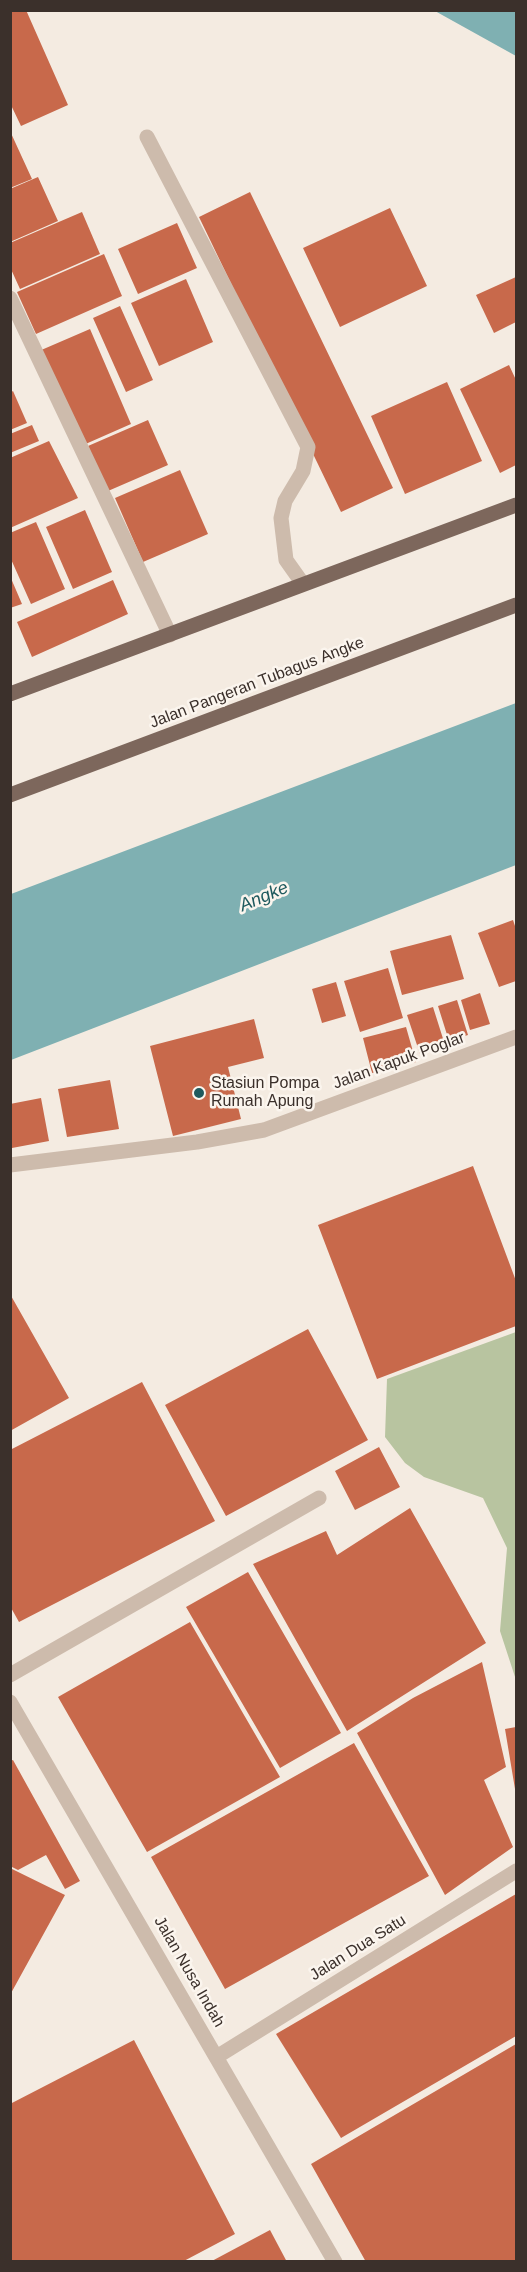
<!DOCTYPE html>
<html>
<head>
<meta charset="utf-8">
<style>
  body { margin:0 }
  #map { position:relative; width:527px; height:2272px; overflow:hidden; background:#f4ebe1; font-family:Helvetica,sans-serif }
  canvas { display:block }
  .frame { position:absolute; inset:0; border:12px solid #3b302b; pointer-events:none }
</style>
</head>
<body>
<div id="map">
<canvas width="527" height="2272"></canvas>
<div class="frame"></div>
</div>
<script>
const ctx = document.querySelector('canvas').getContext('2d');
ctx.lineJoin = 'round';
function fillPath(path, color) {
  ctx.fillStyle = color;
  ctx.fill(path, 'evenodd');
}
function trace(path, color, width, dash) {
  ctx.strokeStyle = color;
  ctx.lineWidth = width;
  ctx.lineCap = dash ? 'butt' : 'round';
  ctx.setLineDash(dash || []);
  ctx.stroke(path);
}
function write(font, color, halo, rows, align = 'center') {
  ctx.font = font + ' Helvetica,sans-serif';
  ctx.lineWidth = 5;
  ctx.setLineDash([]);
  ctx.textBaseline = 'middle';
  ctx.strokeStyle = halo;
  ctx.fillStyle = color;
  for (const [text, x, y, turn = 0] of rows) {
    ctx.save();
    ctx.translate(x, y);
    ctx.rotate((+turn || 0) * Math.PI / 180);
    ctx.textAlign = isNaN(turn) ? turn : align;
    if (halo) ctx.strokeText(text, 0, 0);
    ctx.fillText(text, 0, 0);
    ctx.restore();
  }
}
const green = new Path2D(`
  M 516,1332 L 516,1680 L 500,1631 L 507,1548 L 483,1498 L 424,1477 L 405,1463 L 385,1437 L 387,1379 Z`);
const water = new Path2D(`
  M 435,11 L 516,11 L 516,56 Z
  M 516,703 L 516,865 L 11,1060 L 11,894 Z`);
const building = new Path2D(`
  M 10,10 L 26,10 L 68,105 L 21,126 L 10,103 Z
  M 10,131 L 32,179 L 10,188 Z
  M 38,177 L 58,221 L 10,242 L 10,189 Z
  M 250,192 L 393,488 L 341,512 L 199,217 Z
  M 390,208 L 427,286 L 340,327 L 303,248 Z
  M 82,212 L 100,254 L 20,289 L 10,267 L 10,243 Z
  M 177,223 L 197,268 L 138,294 L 118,249 Z
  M 104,254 L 122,296 L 36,334 L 17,292 Z
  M 516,277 L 516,322 L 494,333 L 476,295 Z
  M 186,279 L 213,342 L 159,366 L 131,303 Z
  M 120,306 L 153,380 L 126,392 L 93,318 Z
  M 90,329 L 131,424 L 81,446 L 39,351 Z
  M 509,365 L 516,380 L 516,465 L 500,473 L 460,389 Z
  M 447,382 L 482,461 L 405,494 L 371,416 Z
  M 13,391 L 27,423 L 10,430 L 10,393 Z
  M 148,420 L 168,465 L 108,491 L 88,446 Z
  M 32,425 L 39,441 L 10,453 L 10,434 Z
  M 49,441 L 78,498 L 10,528 L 10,458 Z
  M 180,470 L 208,534 L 143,562 L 115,498 Z
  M 85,510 L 112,572 L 73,589 L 46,527 Z
  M 36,522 L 65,589 L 31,604 L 10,557 L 10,533 Z
  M 10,576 L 22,604 L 10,608 Z
  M 113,580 L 128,614 L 32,657 L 17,622 Z
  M 513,920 L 516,929 L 516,981 L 499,987 L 478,933 Z
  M 451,935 L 464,979 L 402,995 L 390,951 Z
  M 388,968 L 403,1018 L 360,1032 L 344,981 Z
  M 336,982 L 346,1016 L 322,1023 L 312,989 Z
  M 480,993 L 490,1024 L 470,1030 L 461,1000 Z
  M 457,1000 L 468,1035 L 449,1041 L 438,1006 Z
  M 433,1007 L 445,1045 L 420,1054 L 407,1015 Z
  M 254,1019 L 264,1058 L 228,1067 L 241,1119 L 173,1136 L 150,1046 Z
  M 406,1027 L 416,1062 L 372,1073 L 363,1038 Z
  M 110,1080 L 119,1129 L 67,1137 L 58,1089 Z
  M 41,1098 L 49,1141 L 12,1148 L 10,1104 Z
  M 473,1166 L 516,1281 L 516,1326 L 377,1379 L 318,1225 Z
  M 10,1294 L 69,1398 L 10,1431 Z
  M 308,1329 L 368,1440 L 226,1516 L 165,1405 Z
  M 142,1382 L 215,1521 L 19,1622 L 10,1606 L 10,1450 Z
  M 379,1447 L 400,1487 L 355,1510 L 335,1471 Z
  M 410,1508 L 486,1643 L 347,1731 L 253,1564 L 326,1531 L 337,1555 Z
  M 248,1572 L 341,1733 L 280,1768 L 186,1607 Z
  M 190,1622 L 280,1777 L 147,1852 L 58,1697 Z
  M 482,1662 L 506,1767 L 484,1780 L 513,1847 L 445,1895 L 357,1733 L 413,1698 Z
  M 516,1727 L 516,1789 L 515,1789 L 505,1729 Z
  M 354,1743 L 429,1876 L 225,1989 L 151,1857 Z
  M 13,1760 L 80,1881 L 65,1889 L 46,1855 L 18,1870 L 10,1866 L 10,1761 Z
  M 10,1868 L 65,1895 L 10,1995 Z
  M 516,1894 L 516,2036 L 341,2138 L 276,2034 Z
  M 134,2040 L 235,2234 L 182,2262 L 10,2262 L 10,2104 Z
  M 516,2044 L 516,2262 L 366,2262 L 311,2164 Z
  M 270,2230 L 287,2262 L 210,2262 Z`);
const minor = new Path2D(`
  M 147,137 L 308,447 L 303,471 L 285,501 L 281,518 L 286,560 L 303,584
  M 10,298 L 170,635
  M 10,1165 L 197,1142 L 264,1130 L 516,1037
  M 10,1675 L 319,1498
  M 10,1702 L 335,2262
  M 218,2056 L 516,1871`);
const major = new Path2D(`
  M 10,694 L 516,505
  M 10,795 L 516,605`);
const markers = [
  [199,1093,6,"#1f5a5e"]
];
const streetNames = [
  ["Jalan Pangeran Tubagus Angke",257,683,-21],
  ["Jalan Kapuk Poglar",399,1061,-20],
  ["Jalan Dua Satu",358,1948,-32],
  ["Jalan Nusa Indah",189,1972,60]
];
const poiNames = [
  ["Stasiun Pompa",211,1084],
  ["Rumah Apung",211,1102]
];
const waterNames = [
  ["Angke",264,897,-23]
];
fillPath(green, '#b8c4a0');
fillPath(water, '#7fb0b2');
fillPath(building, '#c8694b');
trace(minor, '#cdbbac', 15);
trace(major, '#7d675c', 15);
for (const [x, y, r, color] of markers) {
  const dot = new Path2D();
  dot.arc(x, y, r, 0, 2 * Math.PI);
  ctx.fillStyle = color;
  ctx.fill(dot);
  trace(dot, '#fbf5ee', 2);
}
write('16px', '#3b302b', '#fbf5ee', streetNames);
write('16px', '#3b302b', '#fbf5ee', poiNames, 'left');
write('italic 18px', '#1f5a5e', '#fbf5ee', waterNames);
</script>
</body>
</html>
